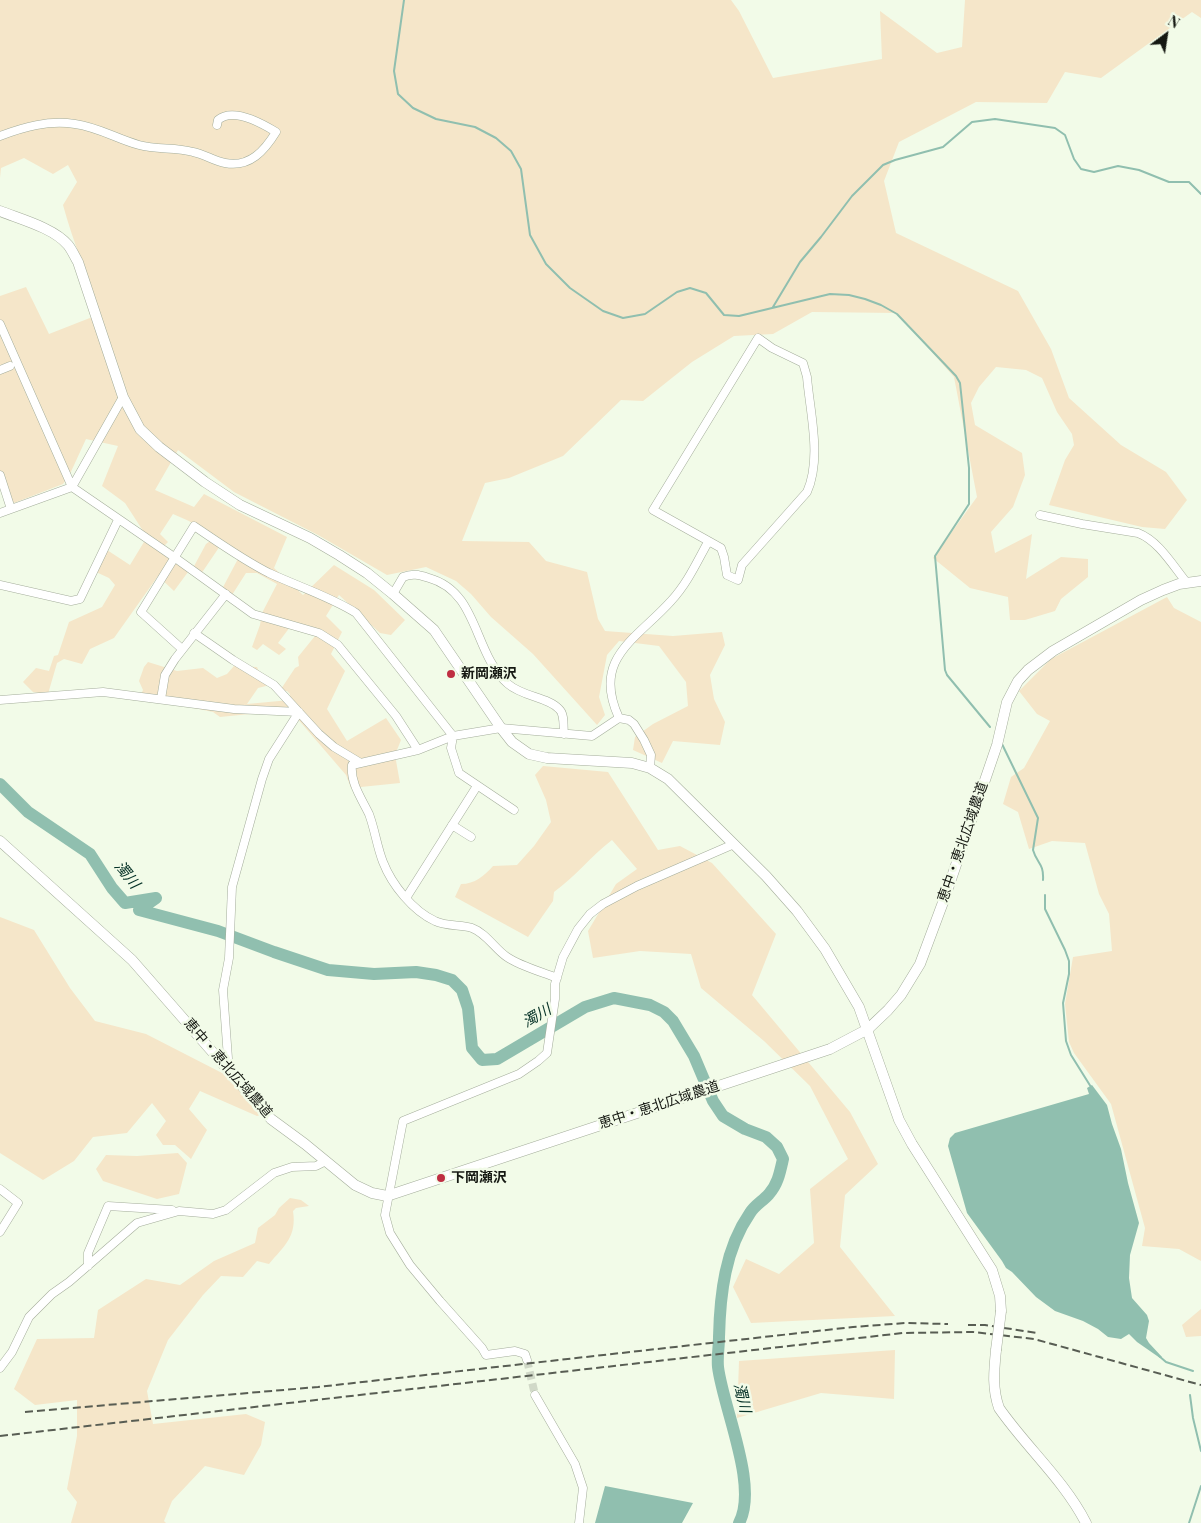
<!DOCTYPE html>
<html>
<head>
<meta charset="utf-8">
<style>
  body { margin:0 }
  #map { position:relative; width:1201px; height:1523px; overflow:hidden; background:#f2fbe8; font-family:"Playfair Display",serif }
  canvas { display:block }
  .north { position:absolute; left:1141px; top:10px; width:50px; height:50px; -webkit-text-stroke:4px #f2fbe8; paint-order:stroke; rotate:31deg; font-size:14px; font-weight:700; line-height:20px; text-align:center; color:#151812 }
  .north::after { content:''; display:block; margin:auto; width:18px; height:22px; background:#151812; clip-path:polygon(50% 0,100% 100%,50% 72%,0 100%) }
</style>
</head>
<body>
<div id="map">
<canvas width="1201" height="1523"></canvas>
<div class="north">N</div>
</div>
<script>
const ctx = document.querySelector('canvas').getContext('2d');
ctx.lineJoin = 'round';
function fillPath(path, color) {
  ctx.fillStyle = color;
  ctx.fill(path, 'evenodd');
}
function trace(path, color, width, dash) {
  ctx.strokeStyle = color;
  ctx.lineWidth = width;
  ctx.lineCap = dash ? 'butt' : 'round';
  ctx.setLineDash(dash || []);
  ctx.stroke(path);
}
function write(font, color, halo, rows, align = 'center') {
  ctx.font = font + ' "Playfair Display","Noto Sans JP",serif';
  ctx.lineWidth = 5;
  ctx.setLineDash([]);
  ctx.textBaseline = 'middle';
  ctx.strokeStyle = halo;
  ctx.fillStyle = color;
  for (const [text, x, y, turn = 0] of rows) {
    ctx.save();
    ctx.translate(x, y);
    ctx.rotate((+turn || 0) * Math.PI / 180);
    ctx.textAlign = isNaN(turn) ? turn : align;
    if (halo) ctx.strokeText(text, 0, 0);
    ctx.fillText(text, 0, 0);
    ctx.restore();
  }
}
const green = new Path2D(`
  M 0,0 L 731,0 L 739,11 L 773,78 L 882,59 L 880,11 L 937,53 L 962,47 L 965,0 L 1201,0 L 1201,18 L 1192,12 L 1101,78 L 1065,72 L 1047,103 L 976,102 L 899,142 L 884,181 L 896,233 L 1018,291 L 1051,349 L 1069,398 L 1121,445 L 1166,472 L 1187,500 L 1165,529 L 1142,527 L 1049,505 L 1065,460 L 1074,445 L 1072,434 L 1057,412 L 1042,378 L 1026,370 L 996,367 L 979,387 L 971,403 L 975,425 L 1022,453 L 1025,475 L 1013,507 L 991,532 L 995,553 L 1032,534 L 1026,579 L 1061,557 L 1088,559 L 1088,577 L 1061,599 L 1055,611 L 1025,620 L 1010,620 L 1008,597 L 970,588 L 933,558 L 977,497 L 954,377 L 897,313 L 812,312 L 773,334 L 734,336 L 692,362 L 643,401 L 621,400 L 563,456 L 509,478 L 485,483 L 462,541 L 529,542 L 546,561 L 587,572 L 598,619 L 605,631 L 673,636 L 722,632 L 725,645 L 710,675 L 714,699 L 725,722 L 720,745 L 673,741 L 662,763 L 633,750 L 635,737 L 653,724 L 688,706 L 686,682 L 659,646 L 619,641 L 607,655 L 599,697 L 605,715 L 597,725 L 533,654 L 491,617 L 471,594 L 456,581 L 426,567 L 387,575 L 318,535 L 234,492 L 178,450 L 155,490 L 194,507 L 204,494 L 287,537 L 274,568 L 303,595 L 334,565 L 374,590 L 405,620 L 391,635 L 380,633 L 339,595 L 326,616 L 342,632 L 331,654 L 345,671 L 327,709 L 347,741 L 386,718 L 401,740 L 395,755 L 400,783 L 351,788 L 346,775 L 290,710 L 220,717 L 213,712 L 194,708 L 170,697 L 152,702 L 139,699 L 143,690 L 139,681 L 144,667 L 148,662 L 177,671 L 203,668 L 217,678 L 227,674 L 234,666 L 257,667 L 262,680 L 270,685 L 258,688 L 247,704 L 290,700 L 290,694 L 287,691 L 281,691 L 281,689 L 295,668 L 299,666 L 298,657 L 319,631 L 293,623 L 278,643 L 286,649 L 279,655 L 263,644 L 257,650 L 252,647 L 260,625 L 262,613 L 277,584 L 257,573 L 246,573 L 232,595 L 222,589 L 239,557 L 220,546 L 201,574 L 193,568 L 206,544 L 214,538 L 189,521 L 173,514 L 160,534 L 168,542 L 163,547 L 169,556 L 188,572 L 174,591 L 158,576 L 114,638 L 90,649 L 82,664 L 64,659 L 57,663 L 48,694 L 33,692 L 23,682 L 36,668 L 49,671 L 54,656 L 58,655 L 69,622 L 102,607 L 115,585 L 109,578 L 96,572 L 107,550 L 130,565 L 147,537 L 125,503 L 102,486 L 118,446 L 86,439 L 69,476 L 63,484 L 14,503 L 2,487 L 0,486 L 0,296 L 26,287 L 49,334 L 100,314 C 88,277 73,242 63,205 L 77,182 L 68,165 L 53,174 L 24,158 L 1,168 L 0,178 Z
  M 1167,597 L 1174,608 L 1201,622 L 1201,1261 L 1179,1249 L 1142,1246 L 1145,1228 L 1111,1104 L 1074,1053 L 1069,1042 L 1065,1004 L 1073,957 L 1112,951 L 1109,914 L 1099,894 L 1085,843 L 1052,841 L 1029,849 L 1018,812 L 1003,804 L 1011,777 L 1024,768 L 1050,721 L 1037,714 L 1019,691 L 1051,659 Z
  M 543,766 L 608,772 L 658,850 L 680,846 L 712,863 L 776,934 L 752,995 L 850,1112 L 878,1164 L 845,1195 L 840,1247 L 895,1316 L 751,1323 L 733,1287 L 746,1259 L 779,1274 L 814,1243 L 810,1189 L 848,1159 L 810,1086 L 764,1041 L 701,988 L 691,954 L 640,951 L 593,958 L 588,931 L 616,884 L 637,869 L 612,840 C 591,856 575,877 554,892 L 553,901 L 528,937 L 455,897 L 461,884 C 475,884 484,876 493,866 L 517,865 L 534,846 L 551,822 L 546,800 L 535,775 Z
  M 0,917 L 34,930 L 70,988 L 95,1021 L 146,1034 L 224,1074 L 265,1114 L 257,1116 L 200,1091 L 189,1109 L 207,1130 L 191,1159 L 175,1145 L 163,1145 L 156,1135 L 166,1121 L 152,1103 L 127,1133 L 93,1137 L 74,1161 L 43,1180 L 0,1153 Z
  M 178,1153 L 187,1163 L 179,1194 L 157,1199 L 103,1181 L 96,1169 L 106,1155 L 137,1156 Z
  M 290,1198 L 301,1200 L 309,1206 L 296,1208 L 293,1211 C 297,1237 284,1246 269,1264 L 257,1261 L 243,1277 L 221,1276 L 203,1295 L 168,1340 L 147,1391 L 153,1424 L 246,1414 L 265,1422 L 261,1445 L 244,1475 L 205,1466 L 172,1501 L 164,1521 L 166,1523 L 71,1523 L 77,1502 L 67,1489 L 77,1436 L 77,1400 L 35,1405 L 14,1389 L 37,1339 L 94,1338 L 98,1310 L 146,1279 L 180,1285 L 214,1261 L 255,1243 L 258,1228 L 275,1215 L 279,1208 Z
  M 1201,1309 L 1201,1336 L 1186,1337 L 1182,1325 Z
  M 895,1350 L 894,1399 L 821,1393 L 737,1418 L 739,1361 Z`);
const water = new Path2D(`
  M 1092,1085 L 1107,1105 L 1112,1124 L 1121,1149 L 1128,1183 L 1139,1223 L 1130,1255 L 1129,1278 L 1132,1298 L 1147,1315 L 1149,1321 L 1146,1338 L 1149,1343 L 1162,1357 L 1160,1358 L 1137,1342 L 1129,1334 L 1121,1339 L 1108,1337 L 1098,1329 L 1083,1321 L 1055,1311 L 1036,1297 L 1012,1272 L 1006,1268 L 1002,1261 L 967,1213 L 948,1146 L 950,1138 L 955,1133 L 1089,1094 L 1087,1088 Z
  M 605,1486 L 693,1503 L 682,1523 L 595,1523 Z`);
const stream = new Path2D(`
  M 404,0 L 394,71 L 398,94 L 413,108 L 436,119 L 475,127 L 496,138 L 511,151 L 521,169 L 530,235 L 546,264 L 570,288 L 603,311 L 623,318 L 645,314 L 677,292 L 690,288 L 706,293 L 724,315 L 739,316 L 830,294 L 849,295 L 865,299 L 881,305 L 897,314 L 956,376 L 960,383 L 969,468 L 969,504 L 935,556 L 945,670 L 947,675 L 990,727
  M 773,307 L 800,262 L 821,237 L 852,196 L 883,165 L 895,160 L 943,147 L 972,122 L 995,119 L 1055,128 L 1065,135 L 1074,159 L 1081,169 L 1094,172 L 1118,166 L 1139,170 L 1169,182 L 1189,182 L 1201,194
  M 1001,742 L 1038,818 L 1033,850 C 1037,864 1044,863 1043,880
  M 1045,895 L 1045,909 L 1065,950 L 1069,961 L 1069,974 L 1063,1003 L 1066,1041 L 1071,1055 L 1091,1087
  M 1159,1356 L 1166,1362 L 1193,1371
  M 1190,1395 L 1193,1418 L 1201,1451
  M 1189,1523 L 1201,1486`);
const river = new Path2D(`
  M 0,784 L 28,812 L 90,854 L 112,888 L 125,903 L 156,898 L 139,910 L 218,931 L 274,952 L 328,970 L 374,974 L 416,972 L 436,975 L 452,980 L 462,990 L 468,1008 L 472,1048 L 482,1060 L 497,1059 L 585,1007 L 614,998 L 650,1005 L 664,1012 L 673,1021 L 694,1056 L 713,1101 L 723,1116 L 745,1129 L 766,1137 L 777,1147 L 783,1159 C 780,1172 778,1184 769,1194 C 763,1201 755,1205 750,1213 C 725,1249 720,1294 719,1337 C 719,1347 717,1357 718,1367 C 723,1408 759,1486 739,1523`);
const minorTunnel = new Path2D(`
  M 527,1360 L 535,1395`);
const minor = new Path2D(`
  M 0,136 C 24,127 48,120 75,124 C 98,127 117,139 139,145 C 157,150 175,147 193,152 C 204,154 214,161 225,163 C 250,168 265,150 276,132 C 263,124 233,107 218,120 L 217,125
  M 0,324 L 72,487 L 174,557 L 253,614 L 319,633 L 338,645 L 396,716 L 418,750
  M 758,338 L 772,348 L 803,363 L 807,377 C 810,413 822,458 807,492 L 742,565 L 738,580 L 727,575 L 724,557 L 721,548 L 653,510 Z
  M 0,370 L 10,366
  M 0,475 L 11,509
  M 0,513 L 72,487 L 123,397
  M 1040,515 L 1082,524 L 1138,533 C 1159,541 1173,566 1187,583
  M 0,585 L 71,601 L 80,599 L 118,520
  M 393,594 L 403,577 C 413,573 419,575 429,578 C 479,592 473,653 508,684 C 523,697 548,697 559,709 C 565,714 563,727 564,734
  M 194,633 L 233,660 L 274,685 L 319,734 L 334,747 L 359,762
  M 182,649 L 141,612 L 194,526 C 218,542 243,560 269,573 C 297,586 331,597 356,613 L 453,736 L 451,748 L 459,773 L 514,810
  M 161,699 L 165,675 L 175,659 L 226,594
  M 0,700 L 103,692 L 234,709 L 299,712
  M 619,718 C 591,658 637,639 671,601 C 687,584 697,562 708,542
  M 452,825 L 471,837
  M 406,898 L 477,786
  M 557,978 C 542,972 520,966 507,957 C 495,949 486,933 472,928 C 462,924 447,927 435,921 C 413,911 392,885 383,862 C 377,847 375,830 369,814 C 362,799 350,783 352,765 L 418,750 L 453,736 L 501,728 L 592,736 L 619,718 L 629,720 L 634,724 L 644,740 L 651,755 L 650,768
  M 229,1072 L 223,990 L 229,958 L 232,887 L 262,779 L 269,759 L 299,712
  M 0,1189 L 18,1203 L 0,1232
  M 88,1266 L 88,1253 L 108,1206 L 172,1210
  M 527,1360 L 525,1354 L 515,1351 L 486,1355 L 482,1348 L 440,1301 L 410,1265 L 390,1233 L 385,1215 L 403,1121 L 519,1074 L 538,1061 L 547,1053 L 555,999 L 555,984 L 563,957 L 578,929 L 590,914 L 603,904 L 637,886 L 734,844
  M 0,1368 L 12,1352 L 29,1317 L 52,1294 L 69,1282 L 137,1223 L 179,1211 L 213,1214 L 226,1210 L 274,1173 L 292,1167 L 316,1166 L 326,1161
  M 535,1395 L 575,1464 L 583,1488 L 579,1523`);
const tertiary = new Path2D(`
  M 0,211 C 20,219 54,228 68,245 C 72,250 75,257 78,262 L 123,397 L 140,429 L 159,447 L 205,482 L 240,505 L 310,538 L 339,555 L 367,573 L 393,594 L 434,630 L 501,728 L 512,742 L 529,754 L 547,758 L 632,763 L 650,768 L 668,779 L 766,876 L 797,911 L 825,949 L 859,1007 L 899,1120 L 912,1144 L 992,1270 L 1000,1296 L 1001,1311
  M 0,841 L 132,960 L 271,1119 L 305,1144 L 355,1185 L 372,1193 L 387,1196 L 830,1049 L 868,1029 L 888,1010 L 901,995 L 920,964 L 945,897 L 997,745 L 1007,702 L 1018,681 L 1028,670 L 1053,651 L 1141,600 L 1163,590 L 1179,584 L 1201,581
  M 996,1350 C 994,1371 992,1388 999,1408 C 1026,1447 1064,1480 1086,1523`);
const rail = new Path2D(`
  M 968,1325 L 985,1325 L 1037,1333
  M 25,1412 L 318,1387 L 853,1327 L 905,1323 L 948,1324
  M 0,1436 L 903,1333 L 973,1332 L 1034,1339 L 1201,1385`);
const tertiaryBridge = new Path2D(`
  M 996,1350 L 1001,1311`);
const markers = [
  [451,674,5,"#bf2e42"],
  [441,1178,5,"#bf2e42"]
];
const poiNames = [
  ["新岡瀬沢",461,674],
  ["下岡瀬沢",451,1178]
];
const streetNames = [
  ["恵中・恵北広域農道",963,842,-71],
  ["恵中・恵北広域農道",228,1068,49],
  ["恵中・恵北広域農道",659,1105,-18]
];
const waterNames = [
  ["濁川",127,875,51],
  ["濁川",537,1016,-30],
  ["濁川",742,1398,77]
];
fillPath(green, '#f5e6c9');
fillPath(water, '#90bfaf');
trace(stream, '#90bfaf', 2);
trace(river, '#90bfaf', 12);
trace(minorTunnel, '#d1d9c8', 8, [8, 4]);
trace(minor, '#a4ad9b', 9);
trace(tertiary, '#a4ad9b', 11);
trace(minor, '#fff', 8);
trace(tertiary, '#fff', 10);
trace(rail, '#585d53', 2, [8, 4]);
trace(tertiaryBridge, '#a4ad9b', 11, []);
trace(tertiaryBridge, '#fff', 10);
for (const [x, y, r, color] of markers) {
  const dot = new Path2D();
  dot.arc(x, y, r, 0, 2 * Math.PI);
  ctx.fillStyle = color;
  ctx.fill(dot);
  trace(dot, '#f2fbe8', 2);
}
write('bold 14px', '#151812', '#f2fbe8', poiNames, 'left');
write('14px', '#151812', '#f2fbe8', streetNames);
write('italic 15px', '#063227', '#f2fbe8', waterNames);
</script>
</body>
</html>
